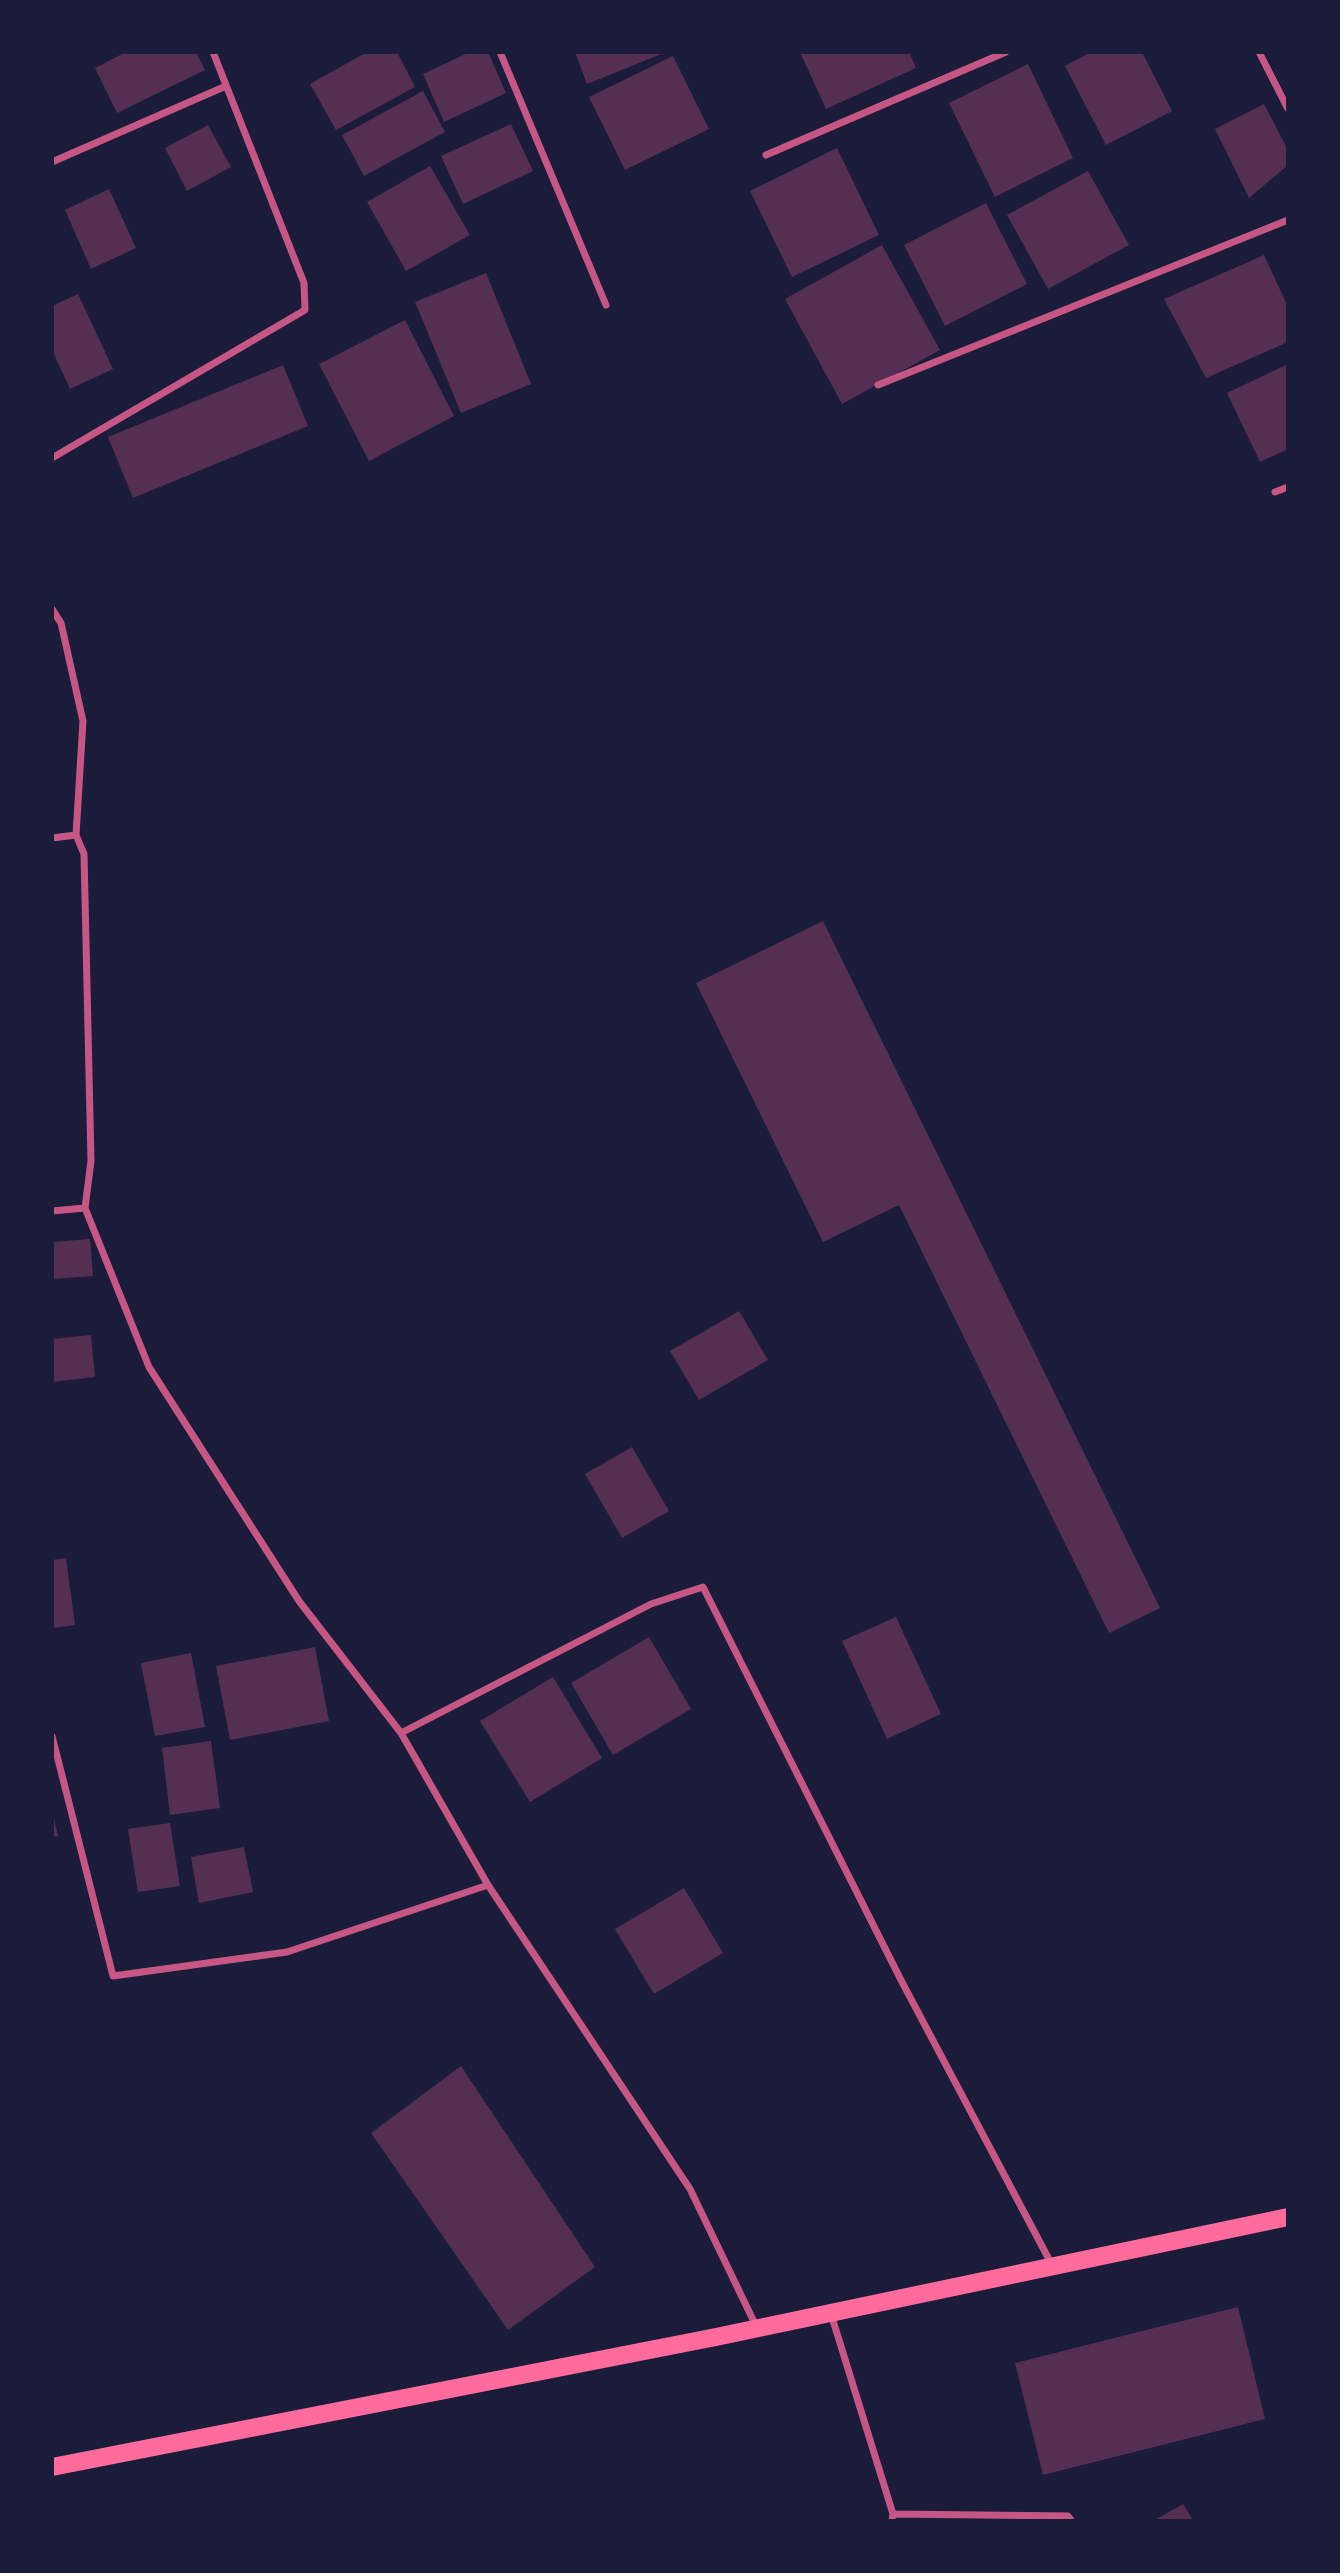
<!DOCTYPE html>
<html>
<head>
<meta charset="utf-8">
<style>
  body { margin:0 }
  #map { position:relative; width:1340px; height:2573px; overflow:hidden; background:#1b1b3a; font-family:Karla,sans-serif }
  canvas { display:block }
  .frame { position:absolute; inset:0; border:54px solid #1b1b3a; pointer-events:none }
</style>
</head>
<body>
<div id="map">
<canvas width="1340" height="2573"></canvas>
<div class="frame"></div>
</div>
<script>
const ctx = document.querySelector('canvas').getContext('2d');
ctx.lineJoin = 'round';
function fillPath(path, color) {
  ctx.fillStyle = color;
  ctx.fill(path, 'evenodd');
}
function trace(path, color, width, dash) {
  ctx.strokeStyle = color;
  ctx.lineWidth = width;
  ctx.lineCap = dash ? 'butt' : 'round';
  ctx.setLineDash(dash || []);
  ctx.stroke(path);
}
const building = new Path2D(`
  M 126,52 L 196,52 L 205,70 L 117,113 L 95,68 Z
  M 367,52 L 397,52 L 415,87 L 336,130 L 310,84 Z
  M 470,52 L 488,52 L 506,93 L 444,122 L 423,74 Z
  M 575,52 L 664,52 L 664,53 L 587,84 Z
  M 800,52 L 909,52 L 916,68 L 826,109 Z
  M 1091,52 L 1142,52 L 1172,111 L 1106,145 L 1065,66 Z
  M 673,56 L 709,129 L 625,170 L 589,97 Z
  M 1028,64 L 1073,158 L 995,197 L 949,103 Z
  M 423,91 L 445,132 L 364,176 L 342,135 Z
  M 1264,104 L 1288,150 L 1288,165 L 1249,198 L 1215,129 Z
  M 511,124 L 533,171 L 463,204 L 441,156 Z
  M 208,125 L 231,167 L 187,191 L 165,148 Z
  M 837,148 L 879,235 L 792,277 L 750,191 Z
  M 430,166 L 470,235 L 406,271 L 367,202 Z
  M 1088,171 L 1129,245 L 1048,289 L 1007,215 Z
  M 109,189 L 136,248 L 91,269 L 65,210 Z
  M 986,203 L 1027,284 L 945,326 L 904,245 Z
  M 882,245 L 940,350 L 842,404 L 785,299 Z
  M 1264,255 L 1288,307 L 1288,342 L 1206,378 L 1164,299 Z
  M 486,273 L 531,384 L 461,413 L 415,302 Z
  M 78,294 L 113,369 L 70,389 L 52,350 L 52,306 Z
  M 405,320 L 454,416 L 369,461 L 319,364 Z
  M 1288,364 L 1288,449 L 1260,462 L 1227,393 Z
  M 283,365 L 308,426 L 133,498 L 108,437 Z
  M 823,921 L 1160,1608 L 1109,1633 L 899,1205 L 823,1242 L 696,983 Z
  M 90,1239 L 93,1276 L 52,1279 L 52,1242 Z
  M 739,1311 L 768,1360 L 699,1400 L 670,1351 Z
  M 91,1335 L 95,1377 L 52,1382 L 52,1339 Z
  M 632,1447 L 669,1511 L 622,1538 L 585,1474 Z
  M 66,1558 L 75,1625 L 52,1628 L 52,1560 Z
  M 896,1617 L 941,1714 L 887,1739 L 842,1641 Z
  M 649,1637 L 691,1709 L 613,1755 L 571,1683 Z
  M 315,1647 L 329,1721 L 230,1740 L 216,1666 Z
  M 191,1653 L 205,1727 L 155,1736 L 141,1663 Z
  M 553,1677 L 602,1758 L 530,1802 L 480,1721 Z
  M 211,1741 L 220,1808 L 170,1815 L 162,1748 Z
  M 52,1810 L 58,1836 L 52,1837 Z
  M 170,1823 L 180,1886 L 138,1892 L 128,1829 Z
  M 244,1847 L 253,1892 L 199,1903 L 191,1857 Z
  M 684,1888 L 723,1953 L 654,1994 L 615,1929 Z
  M 461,2066 L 595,2267 L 508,2330 L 371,2133 Z
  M 1238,2307 L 1265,2419 L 1043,2475 L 1015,2363 Z
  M 1183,2504 L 1193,2520 L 1155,2520 Z`);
const minor = new Path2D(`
  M 500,52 L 606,305
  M 1259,52 L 1288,109
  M 766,155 L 1006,52
  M 52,162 L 226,86
  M 878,385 L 1288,220
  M 52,458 L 305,310 L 304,283 L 213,52
  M 1275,492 L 1288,487
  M 52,609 L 61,623 L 83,721 L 76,835 L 84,854 L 91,1161 L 85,1208 L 149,1367 L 299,1601 L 401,1733 L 488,1885 L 690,2189 L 757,2328
  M 52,838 L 76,835
  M 52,1211 L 85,1208
  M 401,1733 L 651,1604 L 703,1587 L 902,1982 L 1052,2265
  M 52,1736 L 113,1976 L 287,1952 L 488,1885
  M 831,2314 L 893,2514 L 892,2520
  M 893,2514 L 1068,2516 L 1071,2520`);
const primary = new Path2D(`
  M 52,2467 L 716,2337 L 1288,2217`);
fillPath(building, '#542f53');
trace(minor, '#c65784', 7);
trace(primary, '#ff6b9d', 18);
</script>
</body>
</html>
